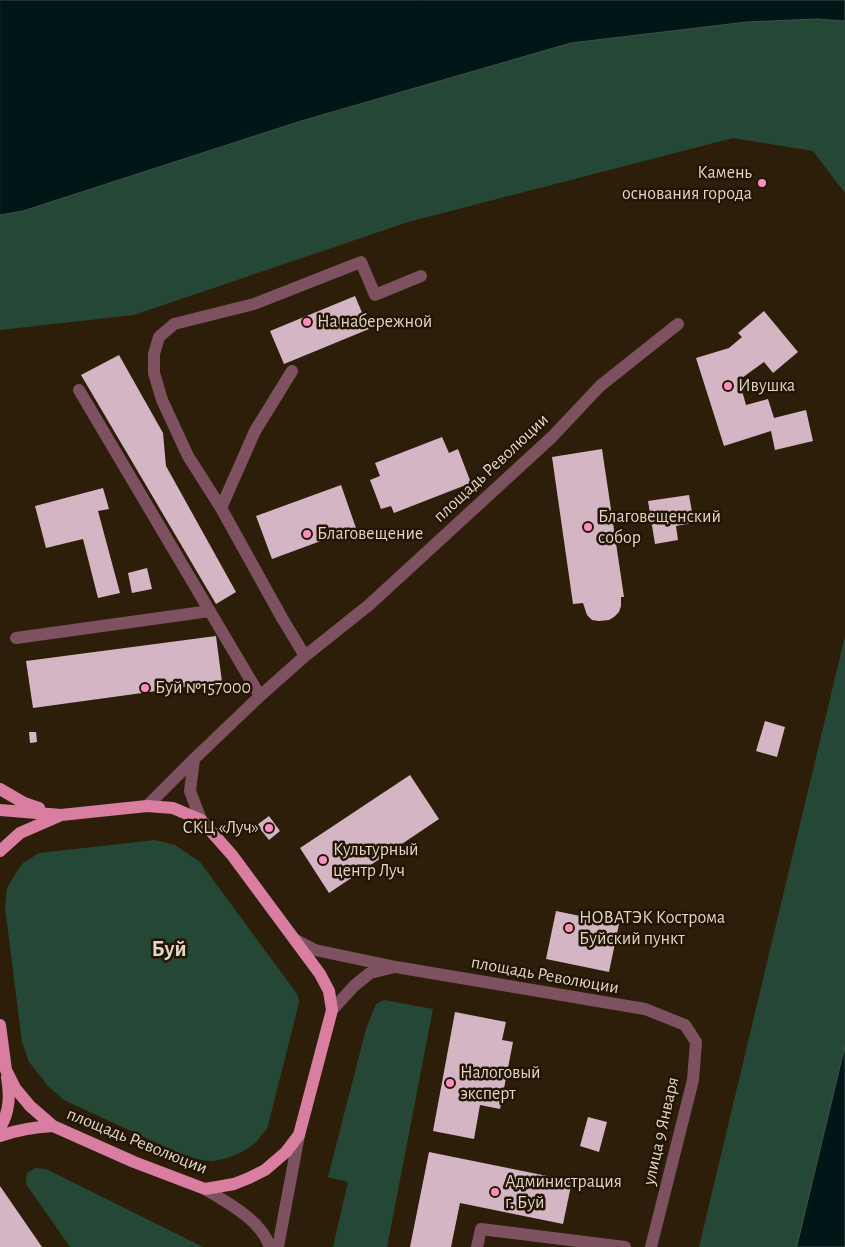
<!DOCTYPE html>
<html>
<head>
<meta charset="utf-8">
<style>
  body { margin:0 }
  canvas { display:block; background:#2d1e09 }
</style>
</head>
<body>
<canvas width="845" height="1247"></canvas>
<script>
const ctx = document.querySelector('canvas').getContext('2d');
ctx.lineJoin = 'round';
function fillPath(path, color) {
  ctx.fillStyle = color;
  ctx.fill(path, 'evenodd');
}
function trace(path, color, width, dash) {
  ctx.strokeStyle = color;
  ctx.lineWidth = width;
  ctx.lineCap = dash ? 'butt' : 'round';
  ctx.setLineDash(dash || []);
  ctx.stroke(path);
}
function write(font, color, halo, rows, align = 'center') {
  ctx.font = font + ' "Alegreya Sans",sans-serif';
  ctx.lineWidth = 5;
  ctx.setLineDash([]);
  ctx.textBaseline = 'middle';
  ctx.strokeStyle = halo;
  ctx.fillStyle = color;
  for (const [text, x, y, turn = 0] of rows) {
    ctx.save();
    ctx.translate(x, y);
    ctx.rotate((+turn || 0) * Math.PI / 180);
    ctx.textAlign = isNaN(turn) ? turn : align;
    if (halo) ctx.strokeText(text, 0, 0);
    ctx.fillText(text, 0, 0);
    ctx.restore();
  }
}
const green = new Path2D(`
  M 817,19 L 845,21 L 845,193 L 813,151 L 733,138 L 408,222 L 134,315 L 0,330 L 0,215 L 23,211 L 301,121 L 571,43 L 747,22 Z
  M 845,636 L 845,1046 L 797,1247 L 699,1247 Z
  M 155,840 L 175,845 L 200,862 L 297,994 L 299,1000 L 298,1007 L 267,1129 C 263,1133 260,1137 257,1141 C 246,1152 228,1159 213,1161 C 203,1161 194,1158 185,1156 L 64,1100 L 48,1086 L 29,1062 L 22,1042 L 5,907 L 7,888 L 16,873 L 23,863 L 39,853 Z
  M 384,1000 L 433,1009 L 387,1247 L 333,1247 L 348,1182 L 328,1177 L 366,1029 L 376,1004 Z
  M 35,1168 L 46,1169 L 203,1247 L 70,1247 L 26,1184 L 27,1173 Z`);
const water = new Path2D(`
  M 0,0 L 845,0 L 845,21 L 817,19 L 747,22 L 571,43 L 301,121 L 23,211 L 0,215 Z
  M 845,1046 L 845,1247 L 797,1247 Z`);
const building = new Path2D(`
  M 355,296 L 369,329 L 284,364 L 270,331 Z
  M 764,311 L 798,352 L 773,373 L 764,362 L 739,380 L 746,405 L 768,399 L 774,418 L 806,410 L 813,441 L 775,450 L 771,431 L 724,446 L 696,358 L 729,348 L 742,337 L 738,333 Z
  M 119,355 L 163,433 L 166,466 L 236,592 L 216,604 L 81,375 Z
  M 442,437 L 449,453 L 458,449 L 471,483 L 394,513 L 391,506 L 381,509 L 370,480 L 380,476 L 375,463 Z
  M 602,449 L 624,597 L 621,597 L 621,606 L 619,612 L 614,617 L 609,620 L 599,621 L 592,620 L 587,615 L 583,603 L 573,604 L 552,457 Z
  M 341,485 L 356,528 L 272,559 L 256,516 Z
  M 103,488 L 109,509 L 98,511 L 120,593 L 98,598 L 83,539 L 46,548 L 35,506 Z
  M 689,495 L 694,523 L 676,526 L 678,540 L 655,544 L 648,501 Z
  M 147,568 L 152,589 L 132,593 L 128,573 Z
  M 216,636 L 222,682 L 33,708 L 26,661 Z
  M 765,721 L 785,727 L 777,757 L 756,751 Z
  M 29,732 L 36,732 L 37,742 L 30,743 Z
  M 410,775 L 439,819 L 329,893 L 300,848 Z
  M 269,816 L 280,831 L 269,840 L 257,825 Z
  M 556,911 L 619,924 L 609,972 L 546,959 Z
  M 455,1012 L 506,1022 L 502,1040 L 513,1042 L 500,1109 L 480,1105 L 474,1139 L 433,1131 Z
  M 588,1117 L 607,1122 L 599,1152 L 580,1146 Z
  M 429,1152 L 572,1181 L 563,1224 L 460,1203 L 451,1247 L 410,1247 Z
  M 0,1186 L 42,1247 L 0,1247 Z`);
const minor = new Path2D(`
  M 79,390 L 260,696
  M 221,508 L 255,431 L 292,371
  M 16,638 L 210,611
  M 305,656 L 282,618 L 221,508 L 188,456 L 162,400 L 154,373 L 154,354 L 159,337 L 174,324 L 254,304 L 361,262 L 375,295 L 421,276
  M 194,759 L 190,791 L 201,820
  M 147,806 L 194,759 L 260,696 L 305,656 L 369,605 L 552,437 L 600,386 L 678,324
  M 294,939 L 315,950 L 396,967 L 645,1009 L 685,1025 L 696,1042 L 693,1080 L 651,1247
  M 332,1010 L 354,986 L 370,973 L 391,968
  M 205,1189 C 228,1203 261,1220 270,1247
  M 278,1247 L 299,1135
  M 477,1247 L 481,1229 L 625,1247`);
const major = new Path2D(`
  M 0,789 L 24,803 L 39,808
  M 0,810 L 61,815 L 147,806 L 173,808 L 201,820 L 232,855 L 320,974 L 329,991 L 332,1010 L 299,1135 L 286,1152 L 265,1170 L 249,1178 L 234,1184 L 205,1189 L 134,1162 L 53,1126 L 30,1106 L 15,1088 L 6,1070 L 0,1025
  M 0,851 L 20,833 L 59,816
  M 0,1128 C 10,1111 10,1095 7,1077
  M 0,1136 C 17,1130 35,1127 53,1126`);
const markers = [
  [762,183,5,"#fe8ebd"],
  [307,322,5,"#fe8ebd"],
  [728,386,5,"#fe8ebd"],
  [588,527,5,"#fe8ebd"],
  [307,534,5,"#fe8ebd"],
  [145,688,5,"#fe8ebd"],
  [269,828,5,"#fe8ebd"],
  [323,860,5,"#fe8ebd"],
  [569,928,5,"#fe8ebd"],
  [450,1083,5,"#fe8ebd"],
  [495,1192,5,"#fe8ebd"]
];
const poiNames = [
  ["Камень",752,173,"right"],
  ["основания города",752,194,"right"],
  ["На набережной",317,322],
  ["Ивушка",738,386],
  ["Благовещенский",598,517],
  ["собор",598,538],
  ["Благовещение",317,534],
  ["Буй №157000",155,688],
  ["СКЦ «Луч»",259,828,"right"],
  ["Культурный",333,850],
  ["центр Луч",333,871],
  ["НОВАТЭК Кострома",579,918],
  ["Буйский пункт",579,939],
  ["Налоговый",460,1073],
  ["эксперт",460,1094],
  ["Администрация",505,1182],
  ["г. Буй",505,1203]
];
const streetNames = [
  ["площадь Революции",491,468,-43],
  ["площадь Революции",545,975,10],
  ["улица 9 Января",661,1131,-77],
  ["площадь Революции",137,1141,22]
];
const districtNames = [
  ["Буй",169,949]
];
fillPath(green, '#254836');
fillPath(water, '#001717');
trace(water, '#43504c', 1);
fillPath(building, '#d4b5c4');
trace(minor, '#7d5160', 12);
trace(major, '#d97ea0', 12);
for (const [x, y, r, color] of markers) {
  const dot = new Path2D();
  dot.arc(x, y, r, 0, 2 * Math.PI);
  ctx.fillStyle = color;
  ctx.fill(dot);
  trace(dot, '#231502', 2);
}
write('18px', '#dfd5c8', '#231502', poiNames, 'left');
write('18px', '#dfd5c8', '#231502', streetNames);
write('bold 22px', '#dfd5c8', '#231502', districtNames);
</script>
</body>
</html>
